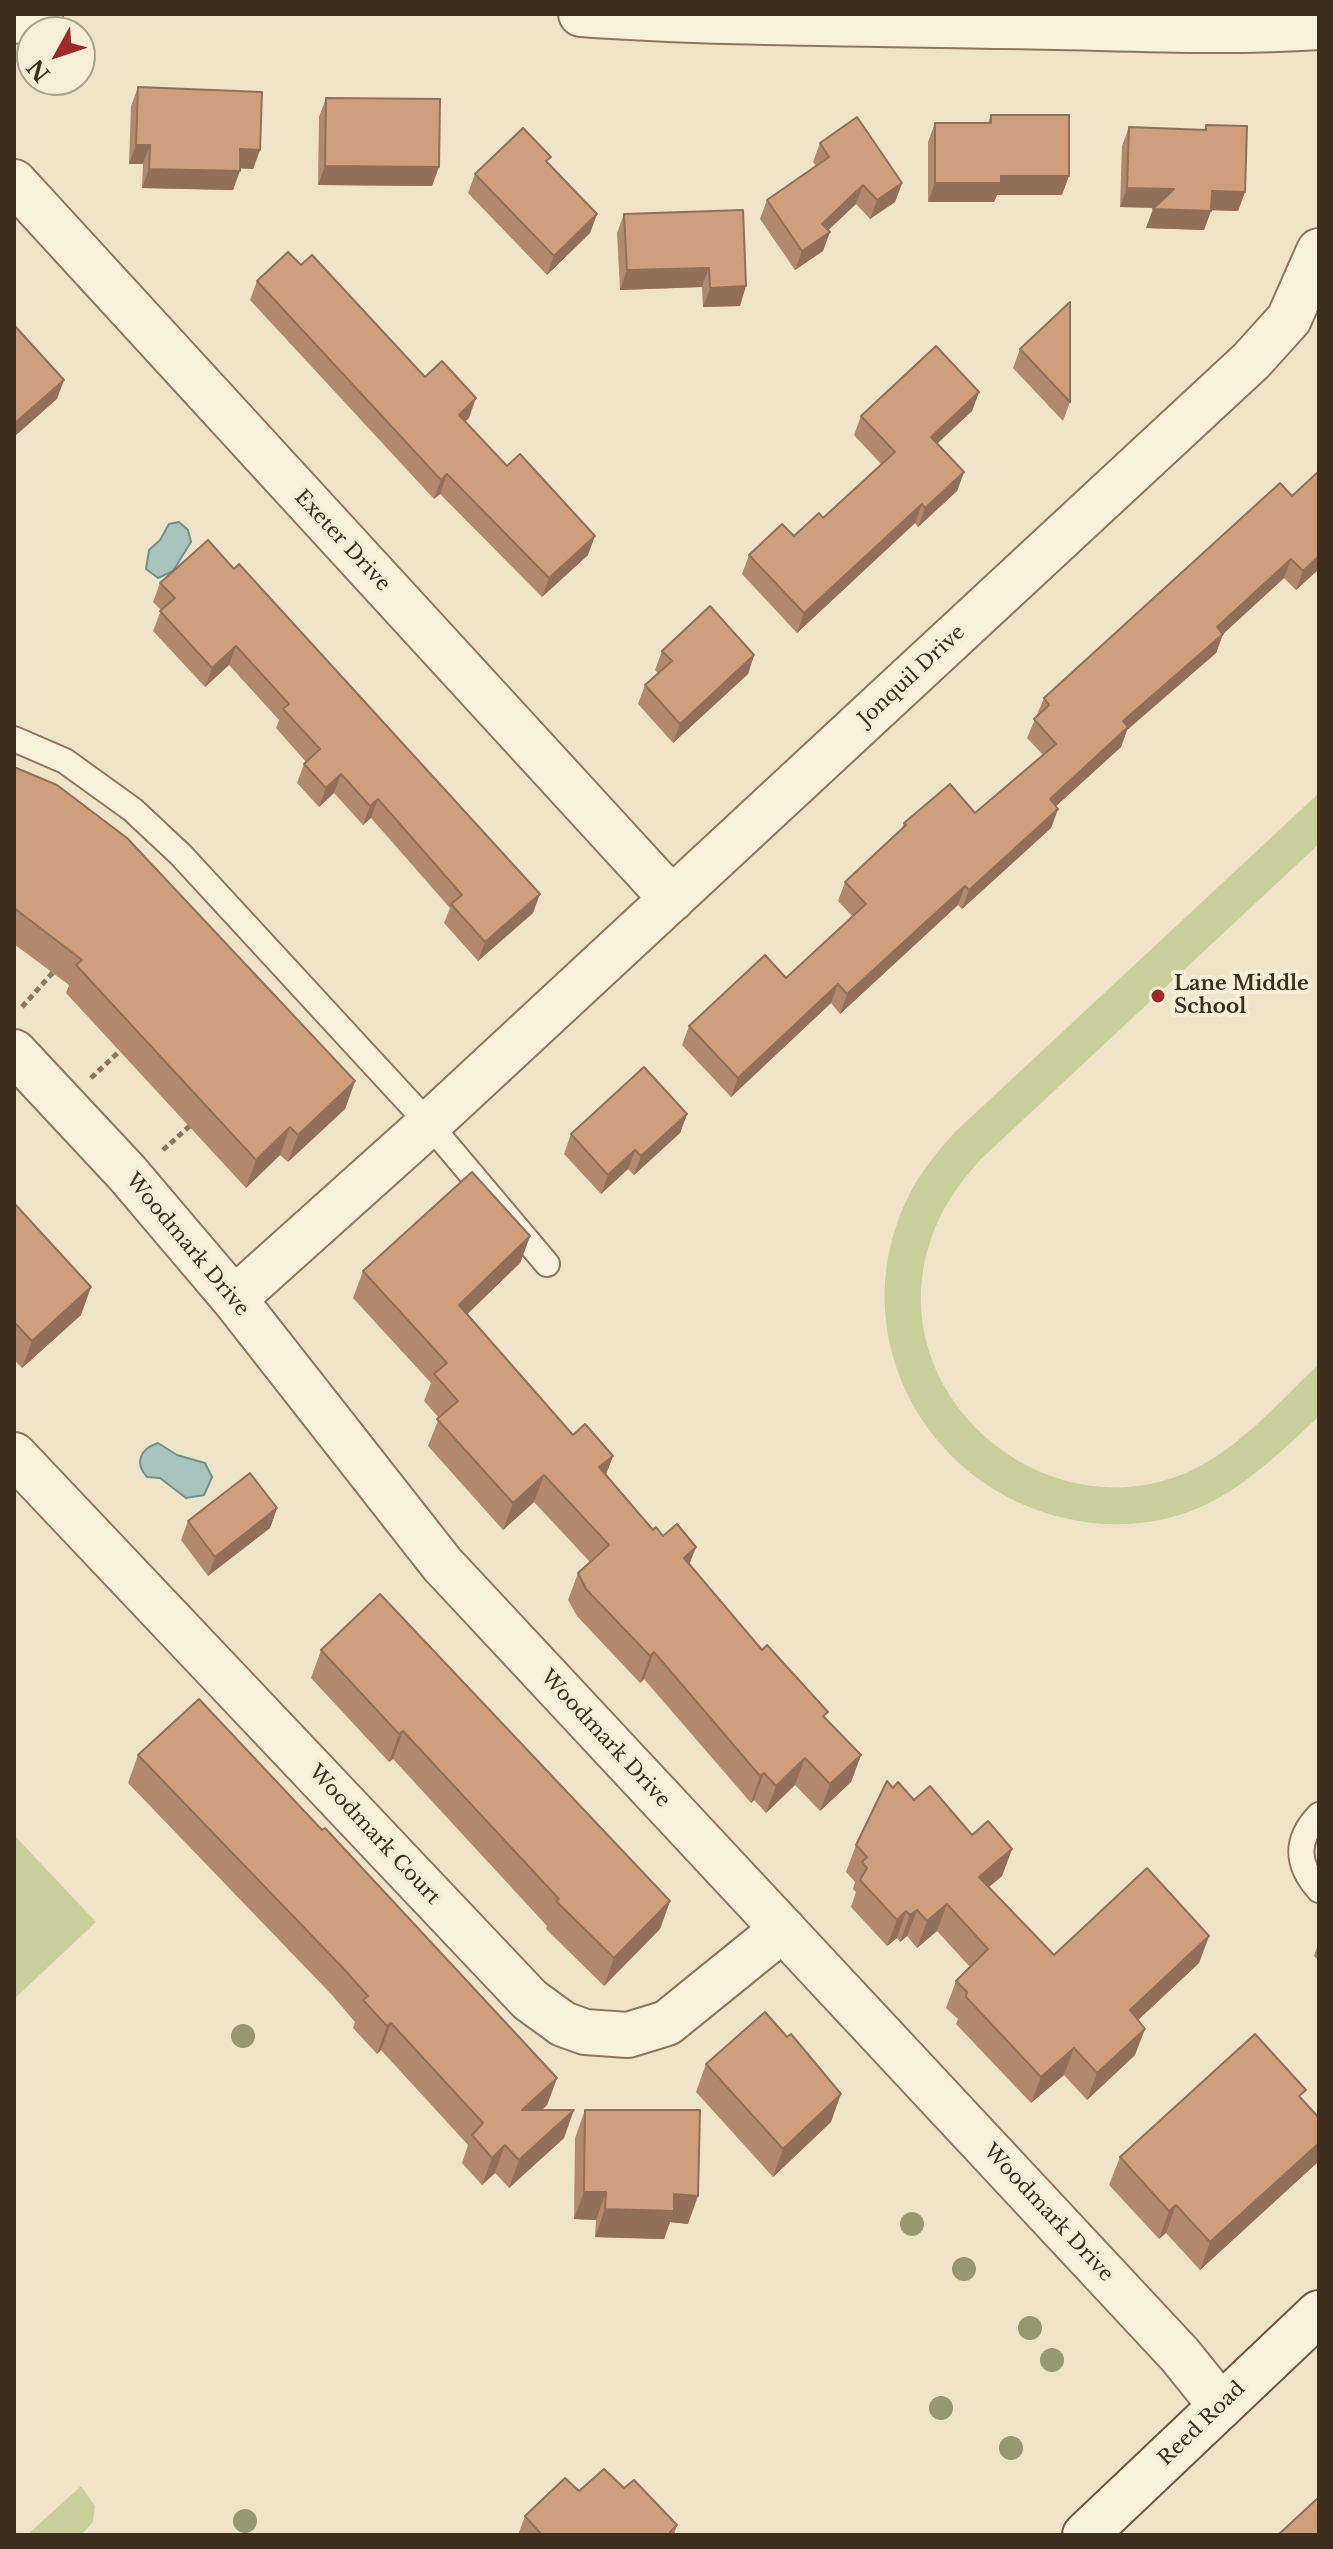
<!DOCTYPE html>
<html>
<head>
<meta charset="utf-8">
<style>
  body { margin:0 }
  #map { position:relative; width:1333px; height:2549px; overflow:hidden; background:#f0e4c8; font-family:"Libre Baskerville",serif }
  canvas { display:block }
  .frame { position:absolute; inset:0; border:16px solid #3d2e20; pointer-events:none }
  .north { position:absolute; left:16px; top:16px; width:80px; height:80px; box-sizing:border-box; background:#f7eed8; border:2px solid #ada18e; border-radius:50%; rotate:230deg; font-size:22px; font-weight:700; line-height:32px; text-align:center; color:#3d2e20 }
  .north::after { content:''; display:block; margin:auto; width:28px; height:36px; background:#9e2a2b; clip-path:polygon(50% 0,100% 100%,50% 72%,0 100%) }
</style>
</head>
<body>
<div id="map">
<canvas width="1333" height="2549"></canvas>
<div class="frame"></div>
<div class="north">N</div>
</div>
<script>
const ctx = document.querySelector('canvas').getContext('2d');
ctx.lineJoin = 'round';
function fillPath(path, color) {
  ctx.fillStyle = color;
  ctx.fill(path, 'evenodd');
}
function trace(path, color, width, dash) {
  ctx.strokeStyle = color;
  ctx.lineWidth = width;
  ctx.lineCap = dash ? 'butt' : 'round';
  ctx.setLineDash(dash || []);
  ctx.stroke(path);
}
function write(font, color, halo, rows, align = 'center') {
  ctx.font = font + ' "Libre Baskerville",serif';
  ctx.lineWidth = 8;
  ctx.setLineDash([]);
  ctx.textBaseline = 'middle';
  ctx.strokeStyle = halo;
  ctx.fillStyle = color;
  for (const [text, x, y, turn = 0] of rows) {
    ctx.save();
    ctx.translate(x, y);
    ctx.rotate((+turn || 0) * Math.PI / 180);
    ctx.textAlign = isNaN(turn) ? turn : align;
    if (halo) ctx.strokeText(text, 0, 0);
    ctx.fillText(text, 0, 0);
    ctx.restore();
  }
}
const green = new Path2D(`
  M 1319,793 L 1319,844 L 980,1160 C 958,1185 940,1210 930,1242 C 880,1394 1044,1535 1188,1472 C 1239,1449 1279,1402 1319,1364 L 1319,1416 C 1284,1449 1249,1484 1205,1505 C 1164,1525 1112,1529 1069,1519 C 923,1488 841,1331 909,1195 C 921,1171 938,1151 955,1132 Z
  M 14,1835 L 96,1922 L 14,1999 Z
  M 81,2486 L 95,2506 L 93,2522 L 81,2535 L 27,2535 Z`);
const water = new Path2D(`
  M 179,522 L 188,530 L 191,542 L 173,571 L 158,578 L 146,569 L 149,550 L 160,540 L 169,524 Z
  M 158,1443 L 177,1455 L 205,1463 L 212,1477 L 204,1495 L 186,1498 L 160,1478 L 147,1477 C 134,1463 140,1449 158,1443 Z`);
const path = new Path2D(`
  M 22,1007 L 56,969
  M 91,1078 L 122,1049
  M 163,1150 L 194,1122`);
const lane = new Path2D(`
  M 14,739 L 65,761 L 133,810 L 181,855 L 429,1124 L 547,1264
  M 1319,1815 C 1295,1840 1296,1864 1319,1890`);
const street = new Path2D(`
  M 581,14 C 722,24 863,23 1004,26 C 1110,27 1214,34 1319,27
  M 14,21 L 40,14
  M 14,182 L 672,899
  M 14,1052 L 127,1173 L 234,1299 L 442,1564 L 1180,2355 L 1221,2406
  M 234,1299 L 429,1124 L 1251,361 L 1289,319 L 1319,251
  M 14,1455 L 530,2000 L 563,2024 L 585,2032 L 628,2035 L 667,2023 L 783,1929`);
const secondary = new Path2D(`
  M 1085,2535 L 1319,2313`);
const trees = [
  [243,2036],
  [912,2224],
  [964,2269],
  [1030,2328],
  [1052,2360],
  [941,2408],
  [1011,2448],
  [245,2521]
];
const wall = new Path2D(`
  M 138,87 L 260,150 L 253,169 L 240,168 L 233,190 L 142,188 L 143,164 L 129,164 L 131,106 Z
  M 326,98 L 432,186 L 318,185 L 319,117 Z
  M 991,115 L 1062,195 L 997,195 L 994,202 L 928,202 L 928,142 L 935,123 L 988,123 Z
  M 1206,125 L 1245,192 L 1238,211 L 1211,210 L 1204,230 L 1146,228 L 1154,208 L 1120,207 L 1122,146 L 1129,127 L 1204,130 Z
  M 820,143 L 902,183 L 895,202 L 870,219 L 856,204 L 828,230 L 823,251 L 795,270 L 760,219 L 767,200 L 816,166 L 813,162 Z
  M 549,164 L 597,214 L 590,233 L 547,275 L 468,193 L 475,174 Z
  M 743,210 L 740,306 L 703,307 L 702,287 L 620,290 L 617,233 L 624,214 Z
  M 301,265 L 469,418 L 465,422 L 588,555 L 542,597 L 440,494 L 434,499 L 250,300 L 257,281 Z
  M 1020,349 L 1070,402 L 1063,421 L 1013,368 Z
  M 979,392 L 972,411 L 937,443 L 964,472 L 957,491 L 918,527 L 915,523 L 797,633 L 742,574 L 749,555 L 794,536 L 823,518 L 881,464 L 854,435 L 861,416 Z
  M 1319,474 L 1319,569 L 1296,590 L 1284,578 L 1223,634 L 1216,653 L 1127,730 L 1121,747 L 1056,806 L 1058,809 L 1051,828 L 962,909 L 958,905 L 840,1014 L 831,1003 L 731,1097 L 682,1045 L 689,1026 L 786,978 L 852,916 L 838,901 L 845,882 L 902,828 L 904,823 L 975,813 L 1043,755 L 1027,738 L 1044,698 Z
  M 208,540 L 533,913 L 478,961 L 444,923 L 450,908 L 371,818 L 363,825 L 334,793 L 319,807 L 297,783 L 304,764 L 306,762 L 276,728 L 279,720 L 229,665 L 205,687 L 153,631 L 161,610 L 153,602 L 160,583 Z
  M 662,651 L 754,655 L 748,674 L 673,743 L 638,704 L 645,685 L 658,673 L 655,670 Z
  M 14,767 L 355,1081 L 345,1109 L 288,1162 L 280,1155 L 246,1188 L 66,993 L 69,985 L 14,944 Z
  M 687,1114 L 680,1133 L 634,1175 L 628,1169 L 601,1194 L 564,1154 L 571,1134 Z
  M 14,1203 L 81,1315 L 22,1368 L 14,1360 Z
  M 530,1236 L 520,1263 L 467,1314 L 573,1435 L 613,1456 L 606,1474 L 653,1530 L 663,1536 L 696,1547 L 689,1564 L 762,1650 L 861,1755 L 851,1782 L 820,1811 L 795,1785 L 766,1813 L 754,1800 L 751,1803 L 644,1679 L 640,1683 L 577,1616 L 568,1600 L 578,1573 L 590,1562 L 534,1502 L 503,1530 L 428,1446 L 439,1418 L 424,1401 L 431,1383 L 353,1298 L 363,1271 Z
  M 277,1508 L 270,1528 L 208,1576 L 181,1540 L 188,1521 Z
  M 321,1650 L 670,1901 L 660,1929 L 604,1986 L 546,1929 L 547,1926 L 393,1759 L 389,1762 L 311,1678 Z
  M 138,1755 L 557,2078 L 547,2105 L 542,2110 L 564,2138 L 509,2188 L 495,2173 L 482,2185 L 462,2163 L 468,2145 L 381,2050 L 377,2054 L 353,2028 L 355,2022 L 332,1995 L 128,1783 Z
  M 893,1788 L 972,1835 L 1012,1849 L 1002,1876 L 989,1887 L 1054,1955 L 1209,1936 L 1199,1963 L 1138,2020 L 1135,2055 L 1087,2100 L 1064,2075 L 1031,2103 L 956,2024 L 958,2019 L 946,2008 L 956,1981 L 970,1967 L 937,1931 L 917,1948 L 907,1936 L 900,1942 L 897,1938 L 887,1946 L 851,1907 L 856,1892 L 853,1889 L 855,1882 L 846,1872 L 856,1845 Z
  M 1319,1941 L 1319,1961 L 1314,1956 Z
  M 706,2064 L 831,2122 L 773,2177 L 696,2092 Z
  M 1303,2100 L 1319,2118 L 1319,2161 L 1200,2270 L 1166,2233 L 1159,2239 L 1109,2185 L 1120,2157 Z
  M 585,2110 L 688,2224 L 670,2222 L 664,2239 L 619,2238 L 595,2237 L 596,2220 L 574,2219 L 575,2138 Z
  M 624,2488 L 677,2525 L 674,2535 L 518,2535 L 525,2516 Z`);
const shadedWall = new Path2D(`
  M 136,145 L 150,145 L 143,164 L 129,164 Z
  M 240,149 L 260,150 L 253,169 L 233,168 Z
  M 325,166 L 439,167 L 432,186 L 318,185 Z
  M 149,169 L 240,171 L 233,190 L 142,188 Z
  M 1001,176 L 1069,176 L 1062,195 L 997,195 L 994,202 L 928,202 L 935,183 Z
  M 902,183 L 895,202 L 870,219 L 877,200 Z
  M 863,185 L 856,204 L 818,240 L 830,232 L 823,251 L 795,270 L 802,251 L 822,224 Z
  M 1127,188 L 1174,189 L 1167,208 L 1120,207 Z
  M 1212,191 L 1245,192 L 1238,211 L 1205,210 Z
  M 1153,209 L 1211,211 L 1204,230 L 1146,228 Z
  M 597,214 L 590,233 L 547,275 L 554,256 Z
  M 709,268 L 702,287 L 620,290 L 627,270 Z
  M 746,286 L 740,306 L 703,307 L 710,288 Z
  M 64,380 L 57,399 L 14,437 L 15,423 Z
  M 979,392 L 972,411 L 924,456 L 931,437 Z
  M 476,398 L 469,418 L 452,434 L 459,415 Z
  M 964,472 L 957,491 L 918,527 L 925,508 Z
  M 447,474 L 440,494 L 434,499 L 441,480 Z
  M 922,504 L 915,523 L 797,633 L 804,613 Z
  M 595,536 L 588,555 L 542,597 L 549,578 Z
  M 1319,556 L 1319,569 L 1296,590 L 1303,571 Z
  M 1291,559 L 1284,578 L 1223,634 L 1216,653 L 1127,730 L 1121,747 L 1043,818 L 1050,799 L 1123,721 L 1217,627 Z
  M 236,646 L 229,665 L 205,687 L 212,668 Z
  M 754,655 L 748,674 L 673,743 L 680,724 Z
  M 341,774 L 334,793 L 319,807 L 326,788 Z
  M 378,799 L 371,818 L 363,825 L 370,806 Z
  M 1058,809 L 1051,828 L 962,909 L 969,890 Z
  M 965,886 L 958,905 L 840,1014 L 847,994 Z
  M 540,894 L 533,913 L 478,961 L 485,942 Z
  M 838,984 L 831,1003 L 731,1097 L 738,1078 Z
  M 355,1081 L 345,1109 L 288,1162 L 298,1135 Z
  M 687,1114 L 680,1133 L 634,1175 L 641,1156 Z
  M 290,1127 L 280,1155 L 246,1188 L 256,1160 Z
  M 635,1150 L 628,1169 L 601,1194 L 608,1175 Z
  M 530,1236 L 520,1263 L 449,1332 L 459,1305 Z
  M 91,1287 L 81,1315 L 22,1368 L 32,1341 Z
  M 613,1456 L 603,1482 L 599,1467 Z
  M 544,1475 L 534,1502 L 503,1530 L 513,1503 Z
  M 277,1508 L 270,1528 L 208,1576 L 215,1557 Z
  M 696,1547 L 686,1573 L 684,1558 Z
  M 654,1652 L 644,1679 L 640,1683 L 650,1656 Z
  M 403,1731 L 393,1759 L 389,1762 L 399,1734 Z
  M 861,1755 L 851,1782 L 820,1811 L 830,1784 Z
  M 805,1758 L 795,1785 L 766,1813 L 776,1786 Z
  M 764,1773 L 754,1800 L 751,1803 L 760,1776 Z
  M 1012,1849 L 1002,1876 L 970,1903 L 979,1877 Z
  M 670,1901 L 660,1929 L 604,1986 L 614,1958 Z
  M 947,1904 L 937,1931 L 917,1948 L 927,1921 Z
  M 917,1910 L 907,1936 L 900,1942 L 910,1915 Z
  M 906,1911 L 897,1938 L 887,1946 L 897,1920 Z
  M 1209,1936 L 1199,1963 L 1120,2037 L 1130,2010 Z
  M 391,2023 L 381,2050 L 377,2054 L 387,2026 Z
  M 1145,2029 L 1135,2055 L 1087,2100 L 1097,2073 Z
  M 1074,2048 L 1064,2075 L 1031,2103 L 1041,2077 Z
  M 557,2078 L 547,2105 L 512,2138 L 522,2110 Z
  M 841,2094 L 831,2122 L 773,2177 L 783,2149 Z
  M 574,2110 L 564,2138 L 509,2188 L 519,2160 Z
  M 1319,2143 L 1319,2161 L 1200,2270 L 1210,2242 Z
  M 505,2145 L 495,2173 L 482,2185 L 492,2158 Z
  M 584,2192 L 606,2192 L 596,2220 L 574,2219 Z
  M 674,2194 L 698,2196 L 688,2224 L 670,2222 L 664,2239 L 595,2237 L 605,2209 Z
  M 1176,2205 L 1166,2233 L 1159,2239 L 1169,2211 Z`);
const building = new Path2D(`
  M 138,87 L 262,92 L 260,150 L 240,149 L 240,171 L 149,169 L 150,145 L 136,145 Z
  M 326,98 L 440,99 L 439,167 L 325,166 Z
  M 991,115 L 1069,115 L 1069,176 L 1001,176 L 1001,183 L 935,183 L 935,123 L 991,123 Z
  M 857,117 L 902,183 L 877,200 L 863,185 L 822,224 L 830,232 L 802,251 L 767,200 L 829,157 L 820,143 Z
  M 1206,125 L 1247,126 L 1245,192 L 1212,191 L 1211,211 L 1153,209 L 1174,189 L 1127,188 L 1129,127 L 1206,130 Z
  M 523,128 L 551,157 L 546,161 L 597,214 L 554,256 L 475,174 Z
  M 743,210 L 746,286 L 710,288 L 709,268 L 627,270 L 624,214 Z
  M 288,252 L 301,265 L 312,255 L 425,377 L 442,361 L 476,398 L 459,415 L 507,466 L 520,454 L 595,536 L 549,578 L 447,474 L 441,480 L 257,281 Z
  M 1070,302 L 1070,402 L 1020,349 Z
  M 14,325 L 64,380 L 15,423 L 14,423 Z
  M 936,346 L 979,392 L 931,437 L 964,472 L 925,508 L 922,504 L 804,613 L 749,555 L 782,524 L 794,536 L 819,513 L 823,518 L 895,452 L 861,416 Z
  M 1318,472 L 1319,474 L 1319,556 L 1303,571 L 1291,559 L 1217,627 L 1223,634 L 1123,721 L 1128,727 L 1050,799 L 1058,809 L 969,890 L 965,886 L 847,994 L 838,984 L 738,1078 L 689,1026 L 765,955 L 786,978 L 866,904 L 845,882 L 906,825 L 904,823 L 950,784 L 975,813 L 1056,744 L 1034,719 L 1049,705 L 1044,698 L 1280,483 L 1292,496 Z
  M 208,540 L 234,569 L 239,564 L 540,894 L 485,942 L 451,904 L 462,895 L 378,799 L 370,806 L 341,774 L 326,788 L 304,764 L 320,749 L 283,709 L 289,704 L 236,646 L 212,668 L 160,611 L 175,598 L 160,583 Z
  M 710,606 L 754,655 L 680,724 L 645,685 L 672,661 L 662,651 Z
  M 14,767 L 57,785 L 127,838 L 355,1081 L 298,1135 L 290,1127 L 256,1160 L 76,965 L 82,960 L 14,908 Z
  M 644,1067 L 687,1114 L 641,1156 L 635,1150 L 608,1175 L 571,1134 Z
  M 472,1172 L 530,1236 L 459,1305 L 573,1435 L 585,1424 L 613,1456 L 599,1467 L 653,1530 L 656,1527 L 663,1536 L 677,1524 L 696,1547 L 684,1558 L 762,1650 L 767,1645 L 828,1712 L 823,1716 L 861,1755 L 830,1784 L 805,1758 L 776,1786 L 764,1773 L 760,1776 L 654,1652 L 650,1656 L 586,1589 L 578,1573 L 609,1545 L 544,1475 L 513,1503 L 437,1419 L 458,1401 L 434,1374 L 447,1363 L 363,1271 Z
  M 14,1203 L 91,1287 L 32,1341 L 14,1322 Z
  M 250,1473 L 277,1508 L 215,1557 L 188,1521 Z
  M 380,1594 L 670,1901 L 614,1958 L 556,1901 L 559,1899 L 403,1731 L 399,1734 L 321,1650 Z
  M 199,1699 L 322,1830 L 325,1828 L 557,2078 L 522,2110 L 574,2110 L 519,2160 L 505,2145 L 492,2158 L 472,2135 L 483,2123 L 391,2023 L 387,2026 L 363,2000 L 368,1996 L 342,1967 L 138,1755 Z
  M 887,1781 L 893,1788 L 898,1782 L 914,1800 L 930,1786 L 972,1835 L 988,1821 L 1012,1849 L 979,1877 L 1054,1955 L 1147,1868 L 1209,1936 L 1130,2010 L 1145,2029 L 1097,2073 L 1074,2048 L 1041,2077 L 966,1997 L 967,1992 L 956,1981 L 988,1949 L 947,1904 L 927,1921 L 917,1910 L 910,1915 L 906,1911 L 897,1920 L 860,1880 L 867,1868 L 862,1862 L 867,1857 L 856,1845 Z
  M 765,2012 L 787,2037 L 791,2034 L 841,2094 L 783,2149 L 706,2064 Z
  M 1255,2034 L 1306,2090 L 1299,2096 L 1319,2118 L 1319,2143 L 1210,2242 L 1176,2205 L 1169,2211 L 1120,2157 Z
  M 585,2110 L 700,2110 L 698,2196 L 674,2194 L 674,2211 L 605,2209 L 606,2192 L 584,2192 Z
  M 604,2469 L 624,2488 L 634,2480 L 677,2525 L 670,2532 L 673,2535 L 542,2535 L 525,2516 L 565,2478 L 579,2491 Z
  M 1319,2497 L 1319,2535 L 1278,2535 Z`);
const markers = [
  [1158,996,8,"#9e2a2b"]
];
const streetNames = [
  ["Exeter Drive",342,541,47],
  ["Jonquil Drive",912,676,-43],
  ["Woodmark Drive",187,1245,50],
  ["Woodmark Drive",605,1739,47],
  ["Woodmark Court",374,1835,47],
  ["Woodmark Drive",1048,2213,47],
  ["Reed Road",1202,2424,-44]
];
const poiNames = [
  ["Lane Middle",1174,984],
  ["School",1174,1007]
];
fillPath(green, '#c9cf9b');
fillPath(water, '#a9c4bc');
trace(water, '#6f938a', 2);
trace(lane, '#8d765c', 28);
trace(street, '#8d765c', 48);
trace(secondary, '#6f573f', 48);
trace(path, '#8d765c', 5, [6, 4]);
trace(lane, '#faf1dc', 24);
trace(street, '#faf1dc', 44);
trace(secondary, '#faf1dc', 44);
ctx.fillStyle = '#96986f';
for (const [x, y] of trees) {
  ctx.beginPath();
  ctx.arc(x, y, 12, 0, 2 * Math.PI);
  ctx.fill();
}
fillPath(wall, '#b2896c');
fillPath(shadedWall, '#916f58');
fillPath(building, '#cf9f7d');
trace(building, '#916f58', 2);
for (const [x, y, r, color] of markers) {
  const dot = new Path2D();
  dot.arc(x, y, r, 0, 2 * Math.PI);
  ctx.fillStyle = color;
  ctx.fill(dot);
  trace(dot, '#f7eed8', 3);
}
write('20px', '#3d2e20', '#f7eed8', streetNames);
write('bold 20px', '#3d2e20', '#f7eed8', poiNames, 'left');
</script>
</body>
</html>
